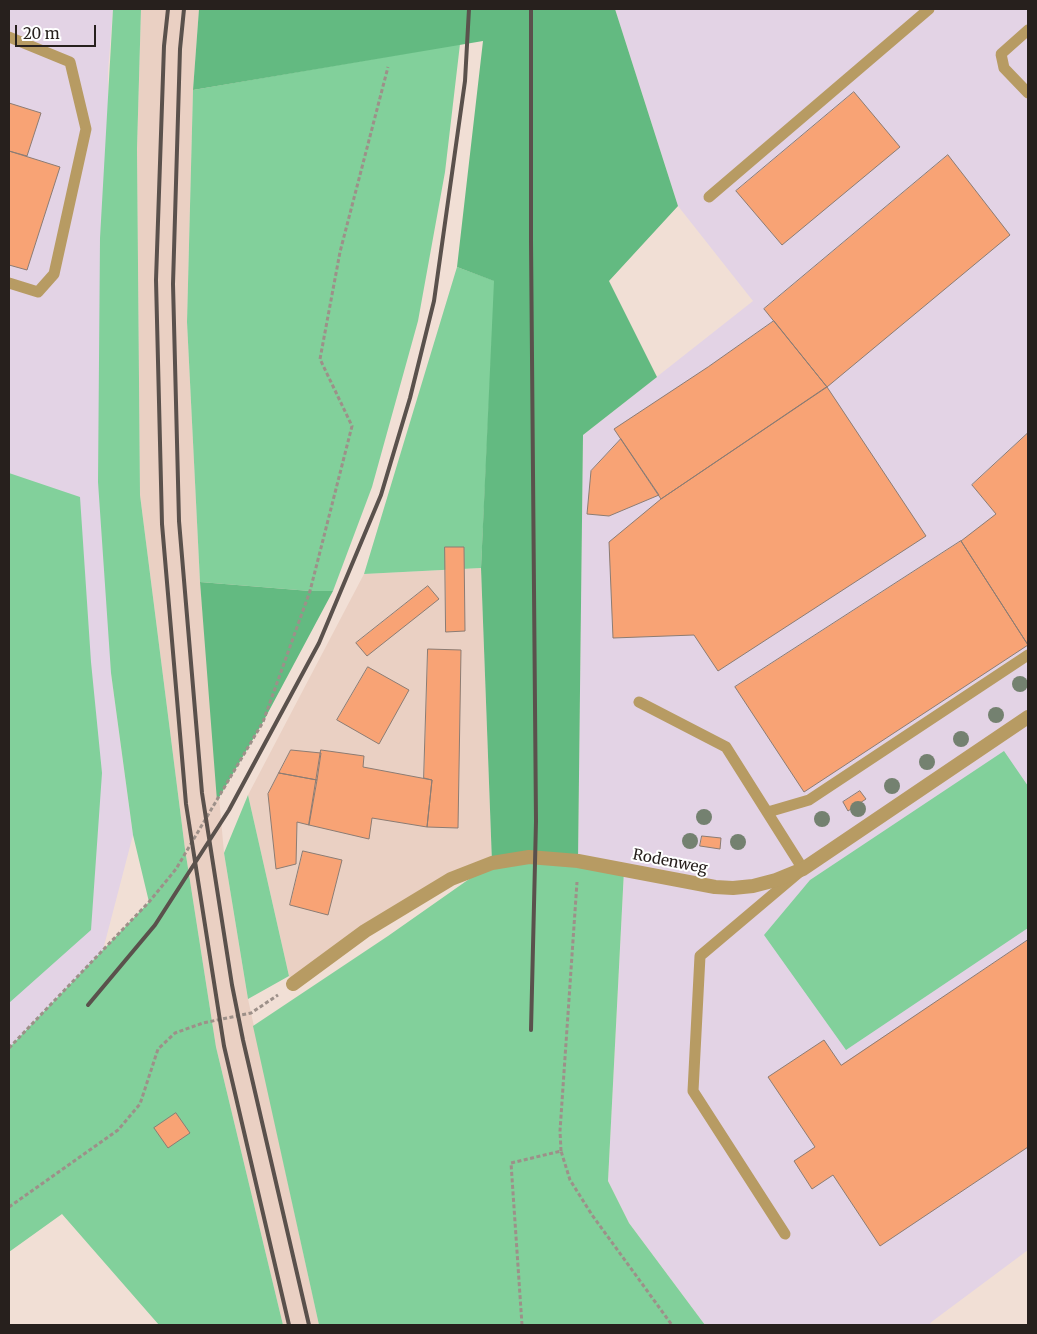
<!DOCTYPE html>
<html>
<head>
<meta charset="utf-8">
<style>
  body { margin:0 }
  #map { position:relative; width:1037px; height:1334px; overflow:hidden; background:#f1dfd5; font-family:Merriweather,serif }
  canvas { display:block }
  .frame { position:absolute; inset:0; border:10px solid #27201d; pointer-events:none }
  .scale { position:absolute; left:15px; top:25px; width:81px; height:22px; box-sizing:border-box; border:2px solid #27201d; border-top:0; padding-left:6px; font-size:15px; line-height:18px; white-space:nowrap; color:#27201d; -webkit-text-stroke:4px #fff; paint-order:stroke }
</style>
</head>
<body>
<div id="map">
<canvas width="1037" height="1334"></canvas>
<div class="frame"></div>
<div class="scale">20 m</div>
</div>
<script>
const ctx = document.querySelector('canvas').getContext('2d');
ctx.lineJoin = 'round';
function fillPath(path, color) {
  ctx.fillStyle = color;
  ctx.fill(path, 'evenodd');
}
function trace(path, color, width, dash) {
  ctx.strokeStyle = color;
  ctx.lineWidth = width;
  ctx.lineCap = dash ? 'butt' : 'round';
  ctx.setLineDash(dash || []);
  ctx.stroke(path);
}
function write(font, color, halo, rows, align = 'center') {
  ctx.font = font + ' Merriweather,serif';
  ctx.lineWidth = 4;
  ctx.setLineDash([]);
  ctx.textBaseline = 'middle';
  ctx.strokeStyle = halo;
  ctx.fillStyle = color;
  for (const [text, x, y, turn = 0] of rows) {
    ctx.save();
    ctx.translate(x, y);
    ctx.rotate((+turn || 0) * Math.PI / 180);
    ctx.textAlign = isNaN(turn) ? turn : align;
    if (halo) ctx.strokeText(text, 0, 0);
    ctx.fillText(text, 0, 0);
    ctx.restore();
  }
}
const built = new Path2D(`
  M 141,9 L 199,9 L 193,90 L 187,322 L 200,582 L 224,853 L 248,999 L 319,1325 L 283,1325 L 216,1047 L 185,849 L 140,495 L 137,149 Z
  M 481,568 L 492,863 L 451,879 L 293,984 L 289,976 L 248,795 L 364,574 Z`);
const industrial = new Path2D(`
  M 9,9 L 113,9 L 108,71 L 111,673 L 133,835 L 103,950 L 9,1048 Z
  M 615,9 L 1028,9 L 1028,1250 L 930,1323 L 931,1325 L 705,1325 L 629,1223 L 608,1181 L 624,871 L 578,861 L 583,435 L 753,301 L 678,206 Z`);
const green = new Path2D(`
  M 113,9 L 141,9 L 137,149 L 140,495 L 185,849 L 216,1047 L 283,1325 L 159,1325 L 62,1214 L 9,1252 L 9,1048 L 149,902 L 133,835 L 111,673 L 98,482 L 100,238 Z
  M 460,44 L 445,172 L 418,321 L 372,487 L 333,591 L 310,591 L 200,582 L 187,322 L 193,90 Z
  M 457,267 L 495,281 L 481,568 L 364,574 Z
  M 9,473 L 80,497 L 91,662 L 102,773 L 91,930 L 9,1003 Z
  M 1004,751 L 1028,786 L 1028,928 L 846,1050 L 764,935 L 810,880 Z
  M 248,795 L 289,976 L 248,999 L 224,853 Z
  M 529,857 L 624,870 L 608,1181 L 629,1223 L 705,1325 L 319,1325 L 253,1026 L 388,936 L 492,863 Z`);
const forest = new Path2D(`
  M 199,9 L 615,9 L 678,206 L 609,281 L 657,377 L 583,435 L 578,861 L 492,863 L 481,568 L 494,281 L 457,267 L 483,41 L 193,90 Z
  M 200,582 L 310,591 L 333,591 L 263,722 L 217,801 Z`);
const building = new Path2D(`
  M 854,92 L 900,147 L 782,245 L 736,191 Z
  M 9,103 L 41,113 L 27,156 L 9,151 Z
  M 9,151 L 60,167 L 27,270 L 9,265 Z
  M 948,155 L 1010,235 L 827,387 L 764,309 Z
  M 774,321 L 827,387 L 661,499 L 614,429 L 708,367 Z
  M 827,387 L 926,536 L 718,671 L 694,635 L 613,638 L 609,542 L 661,499 Z
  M 1028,433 L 1028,645 L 961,541 L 996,514 L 972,485 Z
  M 621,439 L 659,495 L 609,516 L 587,514 L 591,471 Z
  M 961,541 L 1028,645 L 804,792 L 735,687 Z
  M 445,547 L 464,547 L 465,631 L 446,632 Z
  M 428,586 L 439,599 L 367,656 L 356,643 Z
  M 428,649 L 461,650 L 458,828 L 427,827 L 432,780 L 424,778 Z
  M 368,667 L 409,690 L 379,744 L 337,720 Z
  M 291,750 L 321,753 L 317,780 L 279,773 Z
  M 321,750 L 364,756 L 363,767 L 432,780 L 427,827 L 372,818 L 369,839 L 309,825 Z
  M 279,773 L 317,780 L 309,825 L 297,822 L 296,864 L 276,869 L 268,794 Z
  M 860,791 L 866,799 L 848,811 L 843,802 Z
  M 702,836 L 721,838 L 720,849 L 700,846 Z
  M 303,851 L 342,860 L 328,915 L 290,905 Z
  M 1028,940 L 1028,1147 L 880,1246 L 833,1175 L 812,1189 L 794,1161 L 815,1147 L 768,1077 L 824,1040 L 841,1065 Z
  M 176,1113 L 190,1133 L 168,1148 L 154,1128 Z`);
const path = new Path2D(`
  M 9,1048 L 149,902 L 176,869 L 263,722 L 310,591 L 352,426 L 320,359 L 340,252 L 388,67
  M 561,1151 L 560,1131 L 577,882
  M 9,1207 L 118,1130 L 140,1104 L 158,1049 L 175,1033 L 203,1023 L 251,1013 L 278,995
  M 522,1325 L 511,1163 L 561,1151 L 570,1180 L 592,1215 L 672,1325`);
const service = new Path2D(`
  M 1028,30 L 1001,54 L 1004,68 L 1028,93
  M 9,37 L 70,62 L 86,129 L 54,274 L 38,292 L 9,283
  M 709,197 L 929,9
  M 639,702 L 726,747 L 803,869 L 700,956 L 693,1091 L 785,1234
  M 768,812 L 809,800 L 1028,655`);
const minor = new Path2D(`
  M 293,984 L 365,931 L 451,879 L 492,863 L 529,857 L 578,861 L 715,887 L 733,888 L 753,886 L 776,880 L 803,869 L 1028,717`);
const rail = new Path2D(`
  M 168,9 L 164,46 L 156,280 L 162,524 L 186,804 L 224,1046 L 289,1325
  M 184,9 L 180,49 L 173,284 L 179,521 L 202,793 L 232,985 L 243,1040 L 309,1325
  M 531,9 L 531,241 L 536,821 L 531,1030
  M 88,1005 L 155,925 L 229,810 L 319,643 L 381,495 L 410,398 L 434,301 L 465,81 L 469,9`);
const trees = [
  [1020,684],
  [996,715],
  [961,739],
  [927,762],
  [892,786],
  [858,809],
  [704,817],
  [822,819],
  [690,841],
  [738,842]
];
const streetNames = [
  ["Rodenweg",670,862,11]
];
fillPath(built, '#ead0c3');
fillPath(industrial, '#e3d3e5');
fillPath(green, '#82d09b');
fillPath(forest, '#63ba81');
fillPath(building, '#f8a375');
trace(building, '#8c7c73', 1);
trace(path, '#9d9089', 3, [4, 2.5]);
trace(service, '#b79b63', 11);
trace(minor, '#b79b63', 14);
trace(rail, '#5a514c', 4);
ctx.fillStyle = '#748170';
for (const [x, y] of trees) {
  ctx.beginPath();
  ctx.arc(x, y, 8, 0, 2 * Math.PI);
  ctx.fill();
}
write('15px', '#27201d', '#fff', streetNames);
</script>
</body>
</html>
